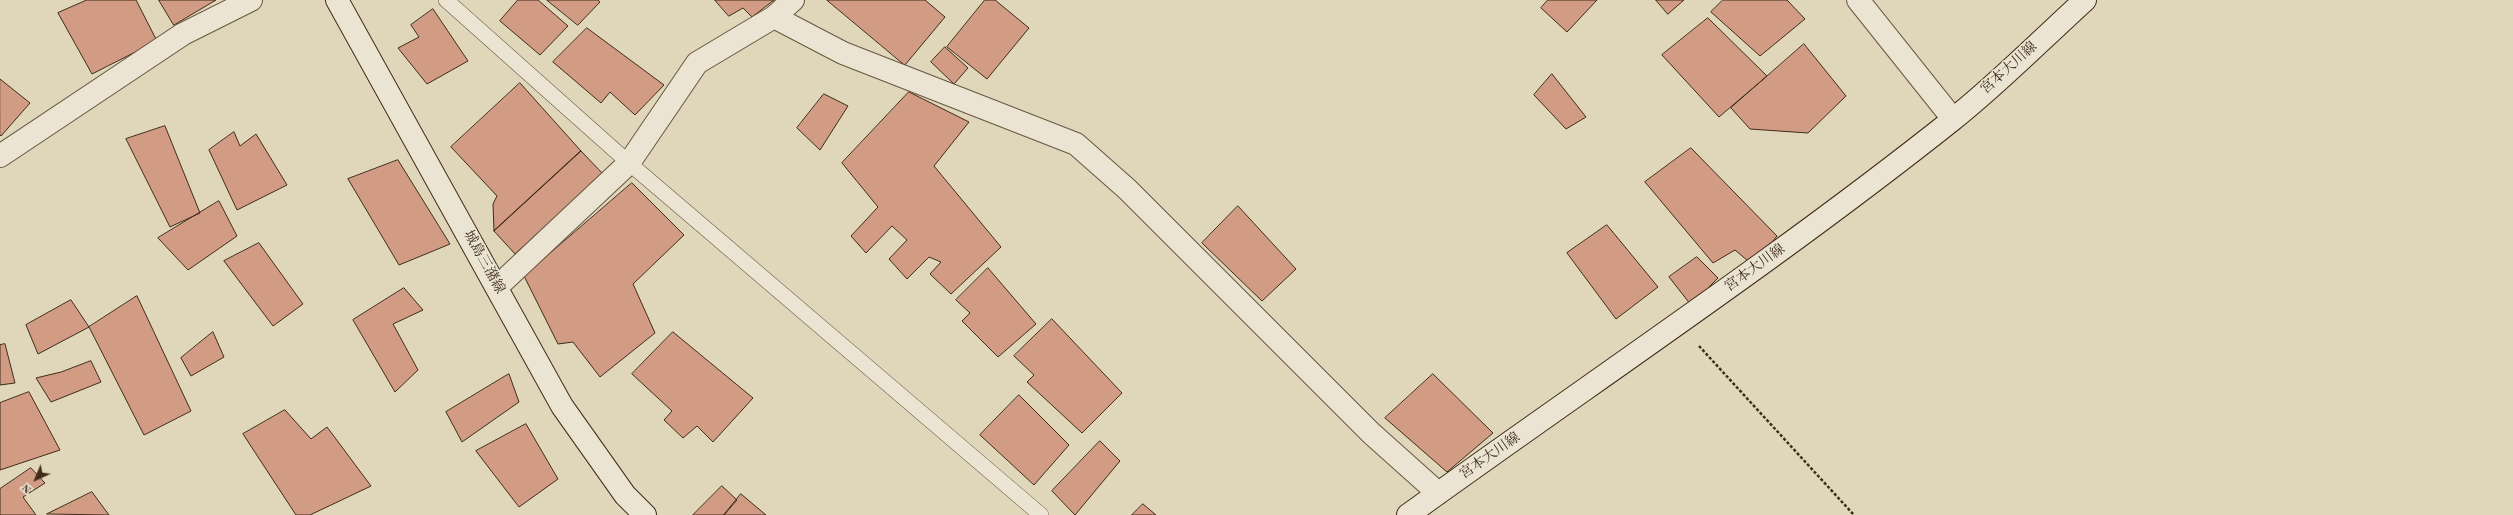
<!DOCTYPE html>
<html>
<head>
<meta charset="utf-8">
<style>
  body { margin:0 }
  #map { position:relative; width:2513px; height:515px; overflow:hidden; background:#e0d6b9; font-family:"Old Standard TT",serif }
  canvas { display:block }
  .north { position:absolute; left:16px; top:459px; width:40px; height:40px; -webkit-text-stroke:3px #ebe4d2; paint-order:stroke; rotate:224deg; font-size:11px; font-weight:700; line-height:16px; text-align:center; color:#3f2c1a }
  .north::after { content:''; display:block; margin:auto; width:14px; height:18px; background:#3f2c1a; clip-path:polygon(50% 0,100% 100%,50% 72%,0 100%) }
</style>
</head>
<body>
<div id="map">
<canvas width="2513" height="515"></canvas>
<div class="north">N</div>
</div>
<script>
const ctx = document.querySelector('canvas').getContext('2d');
ctx.lineJoin = 'round';
function fillPath(path, color) {
  ctx.fillStyle = color;
  ctx.fill(path, 'evenodd');
}
function trace(path, color, width, dash) {
  ctx.strokeStyle = color;
  ctx.lineWidth = width;
  ctx.lineCap = dash ? 'butt' : 'round';
  ctx.setLineDash(dash || []);
  ctx.stroke(path);
}
function write(font, color, halo, rows, align = 'center') {
  ctx.font = font + ' "Old Standard TT","Noto Serif JP",serif';
  ctx.lineWidth = 3;
  ctx.setLineDash([]);
  ctx.textBaseline = 'middle';
  ctx.strokeStyle = halo;
  ctx.fillStyle = color;
  for (const [text, x, y, turn = 0] of rows) {
    ctx.save();
    ctx.translate(x, y);
    ctx.rotate((+turn || 0) * Math.PI / 180);
    ctx.textAlign = isNaN(turn) ? turn : align;
    if (halo) ctx.strokeText(text, 0, 0);
    ctx.fillText(text, 0, 0);
    ctx.restore();
  }
}
const building = new Path2D(`
  M 87,0 L 136,0 L 157,41 L 92,74 L 58,13 Z
  M 159,0 L 216,0 L 174,25 Z
  M 518,0 L 538,0 L 568,26 L 540,55 L 500,21 Z
  M 547,0 L 598,0 L 600,2 L 578,25 Z
  M 715,0 L 774,0 L 752,17 L 743,8 L 729,16 Z
  M 827,0 L 925,0 L 945,17 L 905,65 Z
  M 985,0 L 995,0 L 1029,28 L 987,79 L 947,47 Z
  M 1548,0 L 1597,0 L 1567,32 L 1541,8 Z
  M 1656,0 L 1684,0 L 1668,14 Z
  M 1723,0 L 1787,0 L 1805,19 L 1760,56 L 1711,12 Z
  M 433,9 L 468,61 L 427,84 L 398,48 L 419,37 L 411,25 Z
  M 1708,18 L 1767,76 L 1719,117 L 1662,55 Z
  M 587,28 L 664,85 L 635,115 L 610,92 L 601,103 L 553,62 Z
  M 1804,44 L 1846,96 L 1808,133 L 1750,129 L 1731,108 Z
  M 945,47 L 968,68 L 954,84 L 931,62 Z
  M 1552,74 L 1586,117 L 1566,129 L 1534,95 Z
  M 0,79 L 30,103 L 1,136 L 0,135 Z
  M 520,83 L 581,151 L 494,231 L 493,204 L 497,196 L 451,147 Z
  M 909,92 L 969,122 L 934,166 L 1001,247 L 951,294 L 930,274 L 941,262 L 929,257 L 907,279 L 889,259 L 907,240 L 892,226 L 866,253 L 851,236 L 878,207 L 842,163 Z
  M 824,94 L 848,106 L 820,150 L 797,128 Z
  M 165,126 L 200,213 L 170,227 L 126,139 Z
  M 234,132 L 240,146 L 256,134 L 287,185 L 237,210 L 209,150 Z
  M 1691,148 L 1777,236 L 1765,251 L 1748,261 L 1735,250 L 1713,263 L 1645,182 Z
  M 581,151 L 603,174 L 515,254 L 494,231 Z
  M 398,160 L 450,244 L 399,265 L 348,179 Z
  M 632,183 L 684,235 L 633,284 L 655,333 L 600,377 L 573,342 L 558,344 L 524,276 Z
  M 219,201 L 237,236 L 188,270 L 158,238 Z
  M 1238,206 L 1296,269 L 1262,301 L 1202,243 Z
  M 1607,225 L 1658,287 L 1616,319 L 1567,253 Z
  M 259,243 L 303,304 L 273,326 L 224,261 Z
  M 1697,257 L 1718,278 L 1691,305 L 1669,277 Z
  M 988,268 L 1036,324 L 998,357 L 962,321 L 970,313 L 956,300 Z
  M 404,288 L 423,310 L 393,324 L 418,370 L 395,392 L 353,320 Z
  M 137,296 L 191,411 L 144,435 L 89,327 Z
  M 71,300 L 89,327 L 38,354 L 26,325 Z
  M 1052,319 L 1122,393 L 1082,433 L 1027,382 L 1034,375 L 1014,356 Z
  M 213,332 L 224,357 L 191,376 L 181,358 Z
  M 673,332 L 753,398 L 713,442 L 697,426 L 683,438 L 664,420 L 672,411 L 632,374 Z
  M 5,344 L 15,383 L 0,385 L 0,345 Z
  M 91,361 L 101,382 L 51,402 L 36,378 L 61,372 Z
  M 509,374 L 519,402 L 462,442 L 446,412 Z
  M 1433,374 L 1493,433 L 1447,472 L 1385,418 Z
  M 29,392 L 60,450 L 0,470 L 0,403 Z
  M 1019,395 L 1069,445 L 1034,485 L 980,435 Z
  M 285,410 L 311,439 L 327,427 L 371,486 L 310,515 L 296,515 L 243,434 Z
  M 526,424 L 558,479 L 519,507 L 476,451 Z
  M 1100,441 L 1120,461 L 1075,515 L 1052,491 Z
  M 31,468 L 45,483 L 23,497 L 36,515 L 0,515 L 0,489 Z
  M 722,486 L 737,500 L 724,515 L 693,515 Z
  M 92,492 L 109,515 L 47,514 Z
  M 741,494 L 766,515 L 724,515 Z
  M 1143,504 L 1156,515 L 1132,515 Z`);
const path = new Path2D(`
  M 1699,346 L 1854,515`);
const lane = new Path2D(`
  M 446,0 L 629,163 L 1041,515`);
const street = new Path2D(`
  M 1858,0 L 1953,119
  M 774,17 L 843,53 L 1076,144 L 1127,189 L 1371,433 L 1438,493
  M 0,156 L 183,34 L 251,0
  M 497,287 L 629,163 L 697,63 L 774,17 L 793,0`);
const secondary = new Path2D(`
  M 337,0 L 562,406 L 625,495 L 645,515
  M 1408,515 C 1589,384 1776,260 1951,121 C 1998,84 2041,40 2085,0`);
const streetNames = [
  ["宮本大川線",2009,68,-42],
  ["城島三潴線",484,262,61],
  ["宮本大川線",1755,268,-36],
  ["宮本大川線",1490,456,-35]
];
fillPath(building, '#d19b84');
trace(building, '#3f2c1a', 1);
trace(lane, '#675642', 16);
trace(street, '#675642', 24);
trace(secondary, '#3f2c1a', 24);
trace(path, '#3f2c1a', 2.5, [3, 2]);
trace(lane, '#ebe4d2', 15);
trace(street, '#ebe4d2', 22);
trace(secondary, '#ebe4d2', 22);
write('14px', '#3f2c1a', '#ebe4d2', streetNames);
</script>
</body>
</html>
